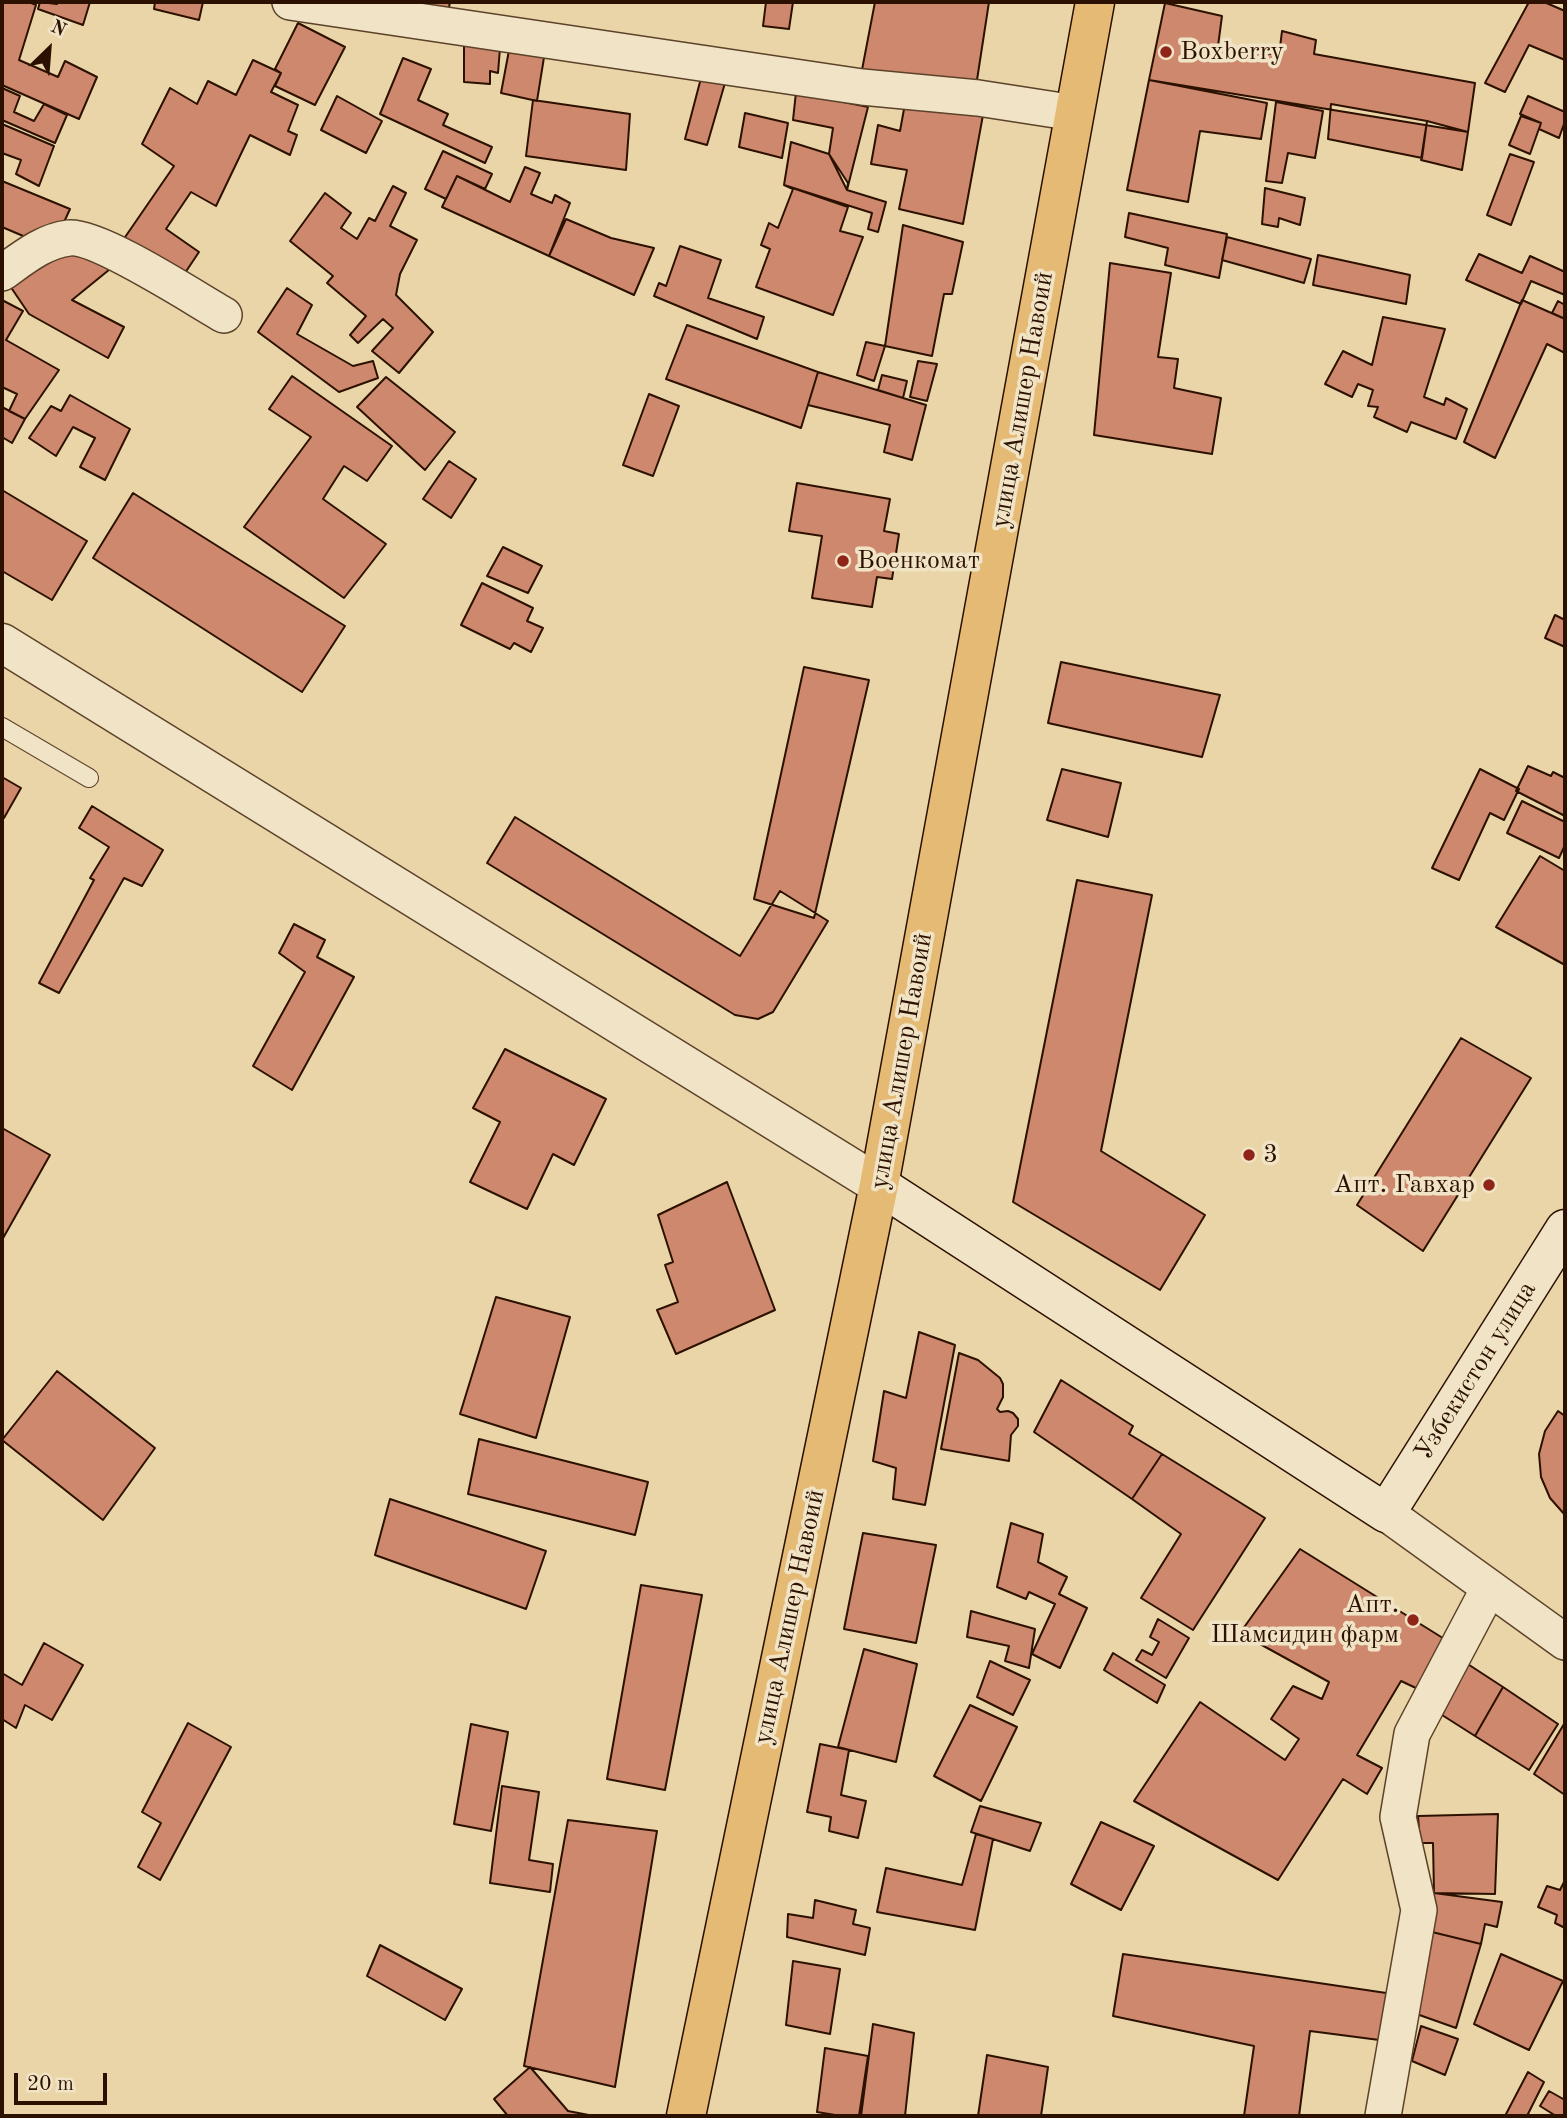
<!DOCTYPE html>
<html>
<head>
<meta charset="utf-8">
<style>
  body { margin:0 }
  #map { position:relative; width:1567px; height:2118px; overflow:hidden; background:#e9d5a7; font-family:"Old Standard TT",serif }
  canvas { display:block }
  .frame { position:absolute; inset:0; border:4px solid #2d1100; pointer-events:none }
  .north { position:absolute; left:14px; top:14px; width:70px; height:70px; -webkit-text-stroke:5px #f1e4c6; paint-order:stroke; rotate:25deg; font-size:19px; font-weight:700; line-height:28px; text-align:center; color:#2d1100 }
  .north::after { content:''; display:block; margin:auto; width:24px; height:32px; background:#2d1100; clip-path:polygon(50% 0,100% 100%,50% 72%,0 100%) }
  .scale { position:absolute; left:14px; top:2073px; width:93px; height:32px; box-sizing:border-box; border:4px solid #2d1100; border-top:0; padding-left:9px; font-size:21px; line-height:24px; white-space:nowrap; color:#2d1100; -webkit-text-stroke:5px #f1e4c6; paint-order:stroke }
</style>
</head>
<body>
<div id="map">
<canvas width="1567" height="2118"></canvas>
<div class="frame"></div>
<div class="north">N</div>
<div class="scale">20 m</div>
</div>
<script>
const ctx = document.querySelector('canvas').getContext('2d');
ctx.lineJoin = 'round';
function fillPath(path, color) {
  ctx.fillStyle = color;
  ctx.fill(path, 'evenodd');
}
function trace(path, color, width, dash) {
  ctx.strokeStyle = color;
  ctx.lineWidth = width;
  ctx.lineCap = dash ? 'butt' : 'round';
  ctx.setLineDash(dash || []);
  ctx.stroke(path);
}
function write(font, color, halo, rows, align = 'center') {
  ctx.font = font + ' "Old Standard TT",serif';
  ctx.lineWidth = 7;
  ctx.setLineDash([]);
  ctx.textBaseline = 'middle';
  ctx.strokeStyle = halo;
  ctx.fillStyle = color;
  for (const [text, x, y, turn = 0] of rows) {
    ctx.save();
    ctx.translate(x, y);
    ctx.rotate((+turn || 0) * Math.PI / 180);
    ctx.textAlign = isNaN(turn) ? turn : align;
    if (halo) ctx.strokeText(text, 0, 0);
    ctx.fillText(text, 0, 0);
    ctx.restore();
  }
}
const building = new Path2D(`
  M 2,2 L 29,2 L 36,5 L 19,60 L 58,77 L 65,61 L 97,77 L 79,119 L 2,85 Z
  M 40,2 L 57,4 L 58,2 L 90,2 L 83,25 L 38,9 Z
  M 155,2 L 203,2 L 199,20 L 154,9 Z
  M 384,2 L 450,2 L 447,18 Z
  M 766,2 L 793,2 L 789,29 L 763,26 Z
  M 875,2 L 989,2 L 975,93 L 861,75 Z
  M 1529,2 L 1544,2 L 1565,11 L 1565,60 L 1529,45 L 1505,92 L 1485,83 Z
  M 1165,3 L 1222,16 L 1218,46 L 1279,55 L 1282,31 L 1316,40 L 1314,54 L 1475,83 L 1468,132 L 1149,80 Z
  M 298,23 L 345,47 L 315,105 L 275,86 L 281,73 L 275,69 Z
  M 464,43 L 500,48 L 498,73 L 490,71 L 490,84 L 464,82 Z
  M 510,45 L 545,51 L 537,101 L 501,93 Z
  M 403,58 L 431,69 L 418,100 L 448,114 L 443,125 L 492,147 L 485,163 L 380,114 Z
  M 253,60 L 281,73 L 271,92 L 298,105 L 288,131 L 297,135 L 290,155 L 250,135 L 216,206 L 191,192 L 166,229 L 199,252 L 179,282 L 121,243 L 174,166 L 142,144 L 170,88 L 197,104 L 208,81 L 236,95 Z
  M 701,78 L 725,83 L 707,145 L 685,139 Z
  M 1149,80 L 1267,103 L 1261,139 L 1200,131 L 1188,202 L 1127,190 Z
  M 2,88 L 20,96 L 14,112 L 34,121 L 44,104 L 67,115 L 55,143 L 2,120 Z
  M 796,92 L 868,107 L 847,190 L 829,154 L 833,128 L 793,120 Z
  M 337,96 L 382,121 L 366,153 L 321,130 Z
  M 1528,96 L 1565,112 L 1565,121 L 1559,138 L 1539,129 L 1541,123 L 1520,114 Z
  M 906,98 L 983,115 L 963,224 L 899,209 L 907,170 L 871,164 L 878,125 L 900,131 Z
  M 533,100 L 630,114 L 626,170 L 526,156 Z
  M 1276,102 L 1323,111 L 1315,158 L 1288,153 L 1282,183 L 1266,181 Z
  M 1331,104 L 1427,121 L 1422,158 L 1328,139 Z
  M 745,113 L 788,123 L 782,158 L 739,147 Z
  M 1521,116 L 1541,123 L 1530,154 L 1509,145 Z
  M 1427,121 L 1468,132 L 1462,170 L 1421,160 Z
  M 2,124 L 54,146 L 39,186 L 16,174 L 21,160 L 2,153 Z
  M 791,142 L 829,154 L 848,183 L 847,190 L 886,202 L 878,232 L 868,229 L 872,213 L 784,185 Z
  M 443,151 L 492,174 L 485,189 L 457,176 L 446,199 L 425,189 Z
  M 1510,154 L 1534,162 L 1511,225 L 1487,215 Z
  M 525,167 L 540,173 L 531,194 L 552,203 L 555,195 L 570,203 L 549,256 L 442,207 L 457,176 L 510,202 Z
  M 2,181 L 70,209 L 60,231 L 35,241 L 2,227 Z
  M 784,185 L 848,207 L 840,231 L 863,237 L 833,315 L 756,287 L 770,249 L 761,245 L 769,223 L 778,228 L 793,189 Z
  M 393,186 L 406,193 L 390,226 L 417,240 L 400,274 L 396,295 L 433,332 L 399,373 L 372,351 L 393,328 L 383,319 L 358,343 L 350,335 L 366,316 L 327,283 L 333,276 L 290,241 L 325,193 L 351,213 L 341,228 L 357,239 L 369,218 L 375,221 Z
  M 1265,188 L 1305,198 L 1300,225 L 1279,218 L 1278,227 L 1262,224 Z
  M 1129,213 L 1227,234 L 1219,278 L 1165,265 L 1168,248 L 1125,237 Z
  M 566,219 L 611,238 L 654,248 L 634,295 L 549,256 Z
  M 903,225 L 963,242 L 952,294 L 944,294 L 932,356 L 885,346 Z
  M 1227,237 L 1311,259 L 1304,283 L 1222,260 Z
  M 680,246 L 721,260 L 708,298 L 764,317 L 757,339 L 654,296 L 659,283 L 666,286 Z
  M 79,249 L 115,265 L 72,300 L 124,327 L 108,358 L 29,314 L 6,280 Z
  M 1479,254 L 1522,273 L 1530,256 L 1565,272 L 1565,295 L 1531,281 L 1521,304 L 1466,280 Z
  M 1318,255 L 1410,275 L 1406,304 L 1313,285 Z
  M 1110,263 L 1171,273 L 1158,357 L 1178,359 L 1174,388 L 1221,398 L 1212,454 L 1094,435 Z
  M 287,288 L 312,305 L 297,334 L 353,366 L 373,361 L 378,378 L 339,392 L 258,332 Z
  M 2,300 L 23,311 L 6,340 L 59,370 L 25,419 L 9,411 L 17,394 L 2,387 Z
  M 1522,300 L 1565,319 L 1565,353 L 1547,344 L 1495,458 L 1464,442 Z
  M 1558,301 L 1565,305 L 1565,319 L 1552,313 Z
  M 1383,317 L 1445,329 L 1424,397 L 1444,405 L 1446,398 L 1467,409 L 1456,439 L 1411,422 L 1407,432 L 1374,417 L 1378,407 L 1368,406 L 1373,390 L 1358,384 L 1352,397 L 1325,384 L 1343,351 L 1372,365 Z
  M 687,325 L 818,372 L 801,428 L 666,379 Z
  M 866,342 L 885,346 L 874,381 L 857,375 Z
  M 918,361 L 937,364 L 927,401 L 910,397 Z
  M 818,372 L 926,405 L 912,460 L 884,452 L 890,425 L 808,405 Z
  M 882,375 L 907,381 L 903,398 L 878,390 Z
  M 292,376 L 392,446 L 367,481 L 344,466 L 323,499 L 386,544 L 344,598 L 244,527 L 311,437 L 269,409 Z
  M 386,377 L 455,432 L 425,470 L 357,407 Z
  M 649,394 L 679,406 L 653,476 L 623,465 Z
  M 70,395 L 130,429 L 105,480 L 80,467 L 95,438 L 73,427 L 56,456 L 29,438 L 51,406 L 61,411 Z
  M 2,407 L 25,419 L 12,443 L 2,437 Z
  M 449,461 L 476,479 L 451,518 L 423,499 Z
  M 797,483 L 890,499 L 884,531 L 899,534 L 892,579 L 877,577 L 872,607 L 812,598 L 822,536 L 789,531 Z
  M 2,490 L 87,541 L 52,600 L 2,571 Z
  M 133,493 L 345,626 L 302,692 L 93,558 Z
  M 503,547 L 542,566 L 528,593 L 487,576 Z
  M 482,583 L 533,608 L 527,621 L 543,628 L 531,652 L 514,643 L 510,649 L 461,625 Z
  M 1555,615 L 1565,620 L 1565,647 L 1545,638 Z
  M 1061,662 L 1220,695 L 1202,757 L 1048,723 Z
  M 804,667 L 869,680 L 814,918 L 754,899 Z
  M 1528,766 L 1551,776 L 1553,772 L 1565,778 L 1565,816 L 1516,791 Z
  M 1062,769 L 1121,783 L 1108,837 L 1047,820 Z
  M 1480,769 L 1519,789 L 1504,820 L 1490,813 L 1459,880 L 1432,868 Z
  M 2,777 L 21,788 L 4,818 L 2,816 Z
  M 1522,801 L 1565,822 L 1565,845 L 1559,858 L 1507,833 Z
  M 92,806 L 163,850 L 142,886 L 124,878 L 59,993 L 39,983 L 94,880 L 90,878 L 109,847 L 79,828 Z
  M 515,817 L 740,956 L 780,891 L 828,921 L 773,1012 L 758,1019 L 735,1015 L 487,863 Z
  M 1540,856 L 1565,871 L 1565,965 L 1496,927 Z
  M 1077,880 L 1152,895 L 1101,1151 L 1205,1215 L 1160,1290 L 1013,1202 Z
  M 294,924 L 325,940 L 317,957 L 354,977 L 292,1090 L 253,1066 L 305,972 L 279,953 Z
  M 1461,1038 L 1531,1078 L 1423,1251 L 1357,1205 Z
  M 505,1049 L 606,1099 L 574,1165 L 553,1154 L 527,1209 L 470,1182 L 500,1122 L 473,1108 Z
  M 2,1128 L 50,1155 L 2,1240 Z
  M 727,1182 L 775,1310 L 676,1354 L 657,1310 L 678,1302 L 665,1265 L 673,1262 L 658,1215 Z
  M 496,1297 L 570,1317 L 536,1438 L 460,1414 Z
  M 919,1332 L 955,1345 L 925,1505 L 893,1499 L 896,1468 L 873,1461 L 884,1391 L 906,1398 Z
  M 959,1353 L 978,1360 L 1000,1378 L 1003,1384 L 1003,1397 L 997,1409 L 1000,1412 L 1008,1411 L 1013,1413 L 1018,1419 L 1018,1426 L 1011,1435 L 1009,1461 L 941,1449 Z
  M 57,1371 L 155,1448 L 103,1520 L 2,1440 Z
  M 1061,1380 L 1133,1426 L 1129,1434 L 1162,1454 L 1132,1499 L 1034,1432 Z
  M 1558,1411 L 1565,1416 L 1565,1515 L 1550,1498 L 1541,1477 L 1539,1454 L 1545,1431 Z
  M 479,1439 L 648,1482 L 635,1535 L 468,1494 Z
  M 1162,1454 L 1265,1518 L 1193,1630 L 1141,1598 L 1181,1534 L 1132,1499 Z
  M 390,1499 L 546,1551 L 526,1609 L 375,1555 Z
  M 1011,1523 L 1043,1534 L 1038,1562 L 1067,1577 L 1059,1594 L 1087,1608 L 1060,1668 L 1032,1654 L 1055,1604 L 1029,1592 L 1026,1599 L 997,1587 Z
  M 863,1533 L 936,1545 L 916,1643 L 844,1629 Z
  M 1300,1549 L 1446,1640 L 1418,1689 L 1401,1681 L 1357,1755 L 1382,1768 L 1367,1794 L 1343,1779 L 1278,1880 L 1134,1801 L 1200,1702 L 1285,1760 L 1299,1739 L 1271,1719 L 1293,1686 L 1322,1699 L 1329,1682 L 1240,1633 Z
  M 641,1585 L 702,1595 L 665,1790 L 607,1779 Z
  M 971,1611 L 1035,1629 L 1029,1668 L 1005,1661 L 1009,1646 L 967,1637 Z
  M 1158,1619 L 1189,1638 L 1166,1678 L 1136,1660 L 1142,1650 L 1152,1655 L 1159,1642 L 1150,1637 Z
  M 44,1643 L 83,1665 L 52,1720 L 25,1705 L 16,1728 L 2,1719 L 2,1673 L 22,1685 Z
  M 864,1649 L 917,1664 L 896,1762 L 838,1747 Z
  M 1113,1653 L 1165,1685 L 1157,1703 L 1104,1670 Z
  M 1457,1657 L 1503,1687 L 1475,1736 L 1431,1708 Z
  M 990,1661 L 1030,1680 L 1013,1715 L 977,1697 Z
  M 1503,1687 L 1558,1724 L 1529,1770 L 1475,1736 Z
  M 970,1705 L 1017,1727 L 981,1801 L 934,1776 Z
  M 188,1723 L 231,1747 L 160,1880 L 138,1867 L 161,1823 L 142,1812 Z
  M 471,1724 L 508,1732 L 491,1831 L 454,1824 Z
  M 1564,1724 L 1565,1724 L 1565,1795 L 1534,1774 Z
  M 820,1744 L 849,1750 L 841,1795 L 866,1801 L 858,1838 L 829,1831 L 831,1817 L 807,1812 Z
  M 502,1786 L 539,1792 L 529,1860 L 553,1864 L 550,1892 L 490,1883 Z
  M 980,1806 L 1041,1823 L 1030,1851 L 971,1832 Z
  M 1498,1814 L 1495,1894 L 1434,1893 L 1433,1843 L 1420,1843 L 1418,1816 Z
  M 568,1820 L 657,1831 L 615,2087 L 524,2066 Z
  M 1101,1822 L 1154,1846 L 1121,1910 L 1071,1884 Z
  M 976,1834 L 993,1839 L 975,1930 L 877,1912 L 886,1868 L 962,1885 Z
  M 1565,1880 L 1565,1928 L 1555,1923 L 1557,1915 L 1538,1907 L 1547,1886 L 1560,1890 Z
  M 1434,1893 L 1502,1902 L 1497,1927 L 1485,1924 L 1481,1944 L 1432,1932 Z
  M 815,1900 L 856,1910 L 853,1924 L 870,1928 L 865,1955 L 787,1937 L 788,1914 L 813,1918 Z
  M 1432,1932 L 1481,1944 L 1456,2028 L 1411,2012 Z
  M 380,1945 L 462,1989 L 445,2020 L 367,1976 Z
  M 1123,1954 L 1393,1994 L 1387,2041 L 1310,2031 L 1299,2116 L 1244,2116 L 1254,2046 L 1113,2016 Z
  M 1501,1954 L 1563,1981 L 1529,2050 L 1474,2024 Z
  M 793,1961 L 840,1969 L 830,2034 L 786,2025 Z
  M 873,2024 L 914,2033 L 905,2116 L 861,2116 Z
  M 1421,2026 L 1458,2039 L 1445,2075 L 1412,2061 Z
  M 825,2048 L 868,2056 L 859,2116 L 841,2116 L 817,2112 Z
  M 987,2055 L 1048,2067 L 1041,2116 L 978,2116 Z
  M 530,2067 L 568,2111 L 594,2116 L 508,2116 L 494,2099 Z
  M 1528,2072 L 1544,2082 L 1527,2116 L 1505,2116 Z
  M 1549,2091 L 1565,2100 L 1565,2116 L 1556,2116 L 1540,2106 Z`);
const service = new Path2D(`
  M 2,727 L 89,778`);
const minor = new Path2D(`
  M 290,2 L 862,87 L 978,98 L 1075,113
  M 2,273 C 22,259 43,241 69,238 C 98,235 194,298 224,315
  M 1386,1513 L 1565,1642
  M 1383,2116 L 1419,1910 L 1398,1817 L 1412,1734 L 1489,1588`);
const tertiary = new Path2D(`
  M 2,643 L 879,1185`);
const secondary = new Path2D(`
  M 879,1185 L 1386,1513 L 1565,1229`);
const primary = new Path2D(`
  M 686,2116 L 879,1185 L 1095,2`);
const markers = [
  [1166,52,7,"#8f2418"],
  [843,561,7,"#8f2418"],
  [1249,1155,7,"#8f2418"],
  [1489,1185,7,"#8f2418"],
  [1413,1620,7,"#8f2418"]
];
const poiNames = [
  ["Boxberry",1180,52],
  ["Военкомат",857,561],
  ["3",1263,1155],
  ["Апт. Гавхар",1475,1185,"right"],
  ["Апт.",1399,1605,"right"],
  ["Шамсидин фарм",1399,1635,"right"]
];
const streetNames = [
  ["улица Алишер Навоий",1023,400,-80],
  ["улица Алишер Навоий",902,1061,-80],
  ["Узбекистон улица",1476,1371,-58],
  ["улица Алишер Навоий",790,1617,-78]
];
fillPath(building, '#cd886d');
trace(building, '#2d1100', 2);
trace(service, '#5c422a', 20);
trace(minor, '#5c422a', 38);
trace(tertiary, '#5c422a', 41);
trace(secondary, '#2d1100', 41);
trace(primary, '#2d1100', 41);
trace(service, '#f1e4c6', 18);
trace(minor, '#f1e4c6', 35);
trace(tertiary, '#f1e4c6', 38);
trace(secondary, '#f1e4c6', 38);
trace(primary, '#e4ba74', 38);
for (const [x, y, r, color] of markers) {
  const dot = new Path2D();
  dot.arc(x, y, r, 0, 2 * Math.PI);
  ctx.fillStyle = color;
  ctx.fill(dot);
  trace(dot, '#f1e4c6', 2.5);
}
write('26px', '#2d1100', '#f1e4c6', poiNames, 'left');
write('26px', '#2d1100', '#f1e4c6', streetNames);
</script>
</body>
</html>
